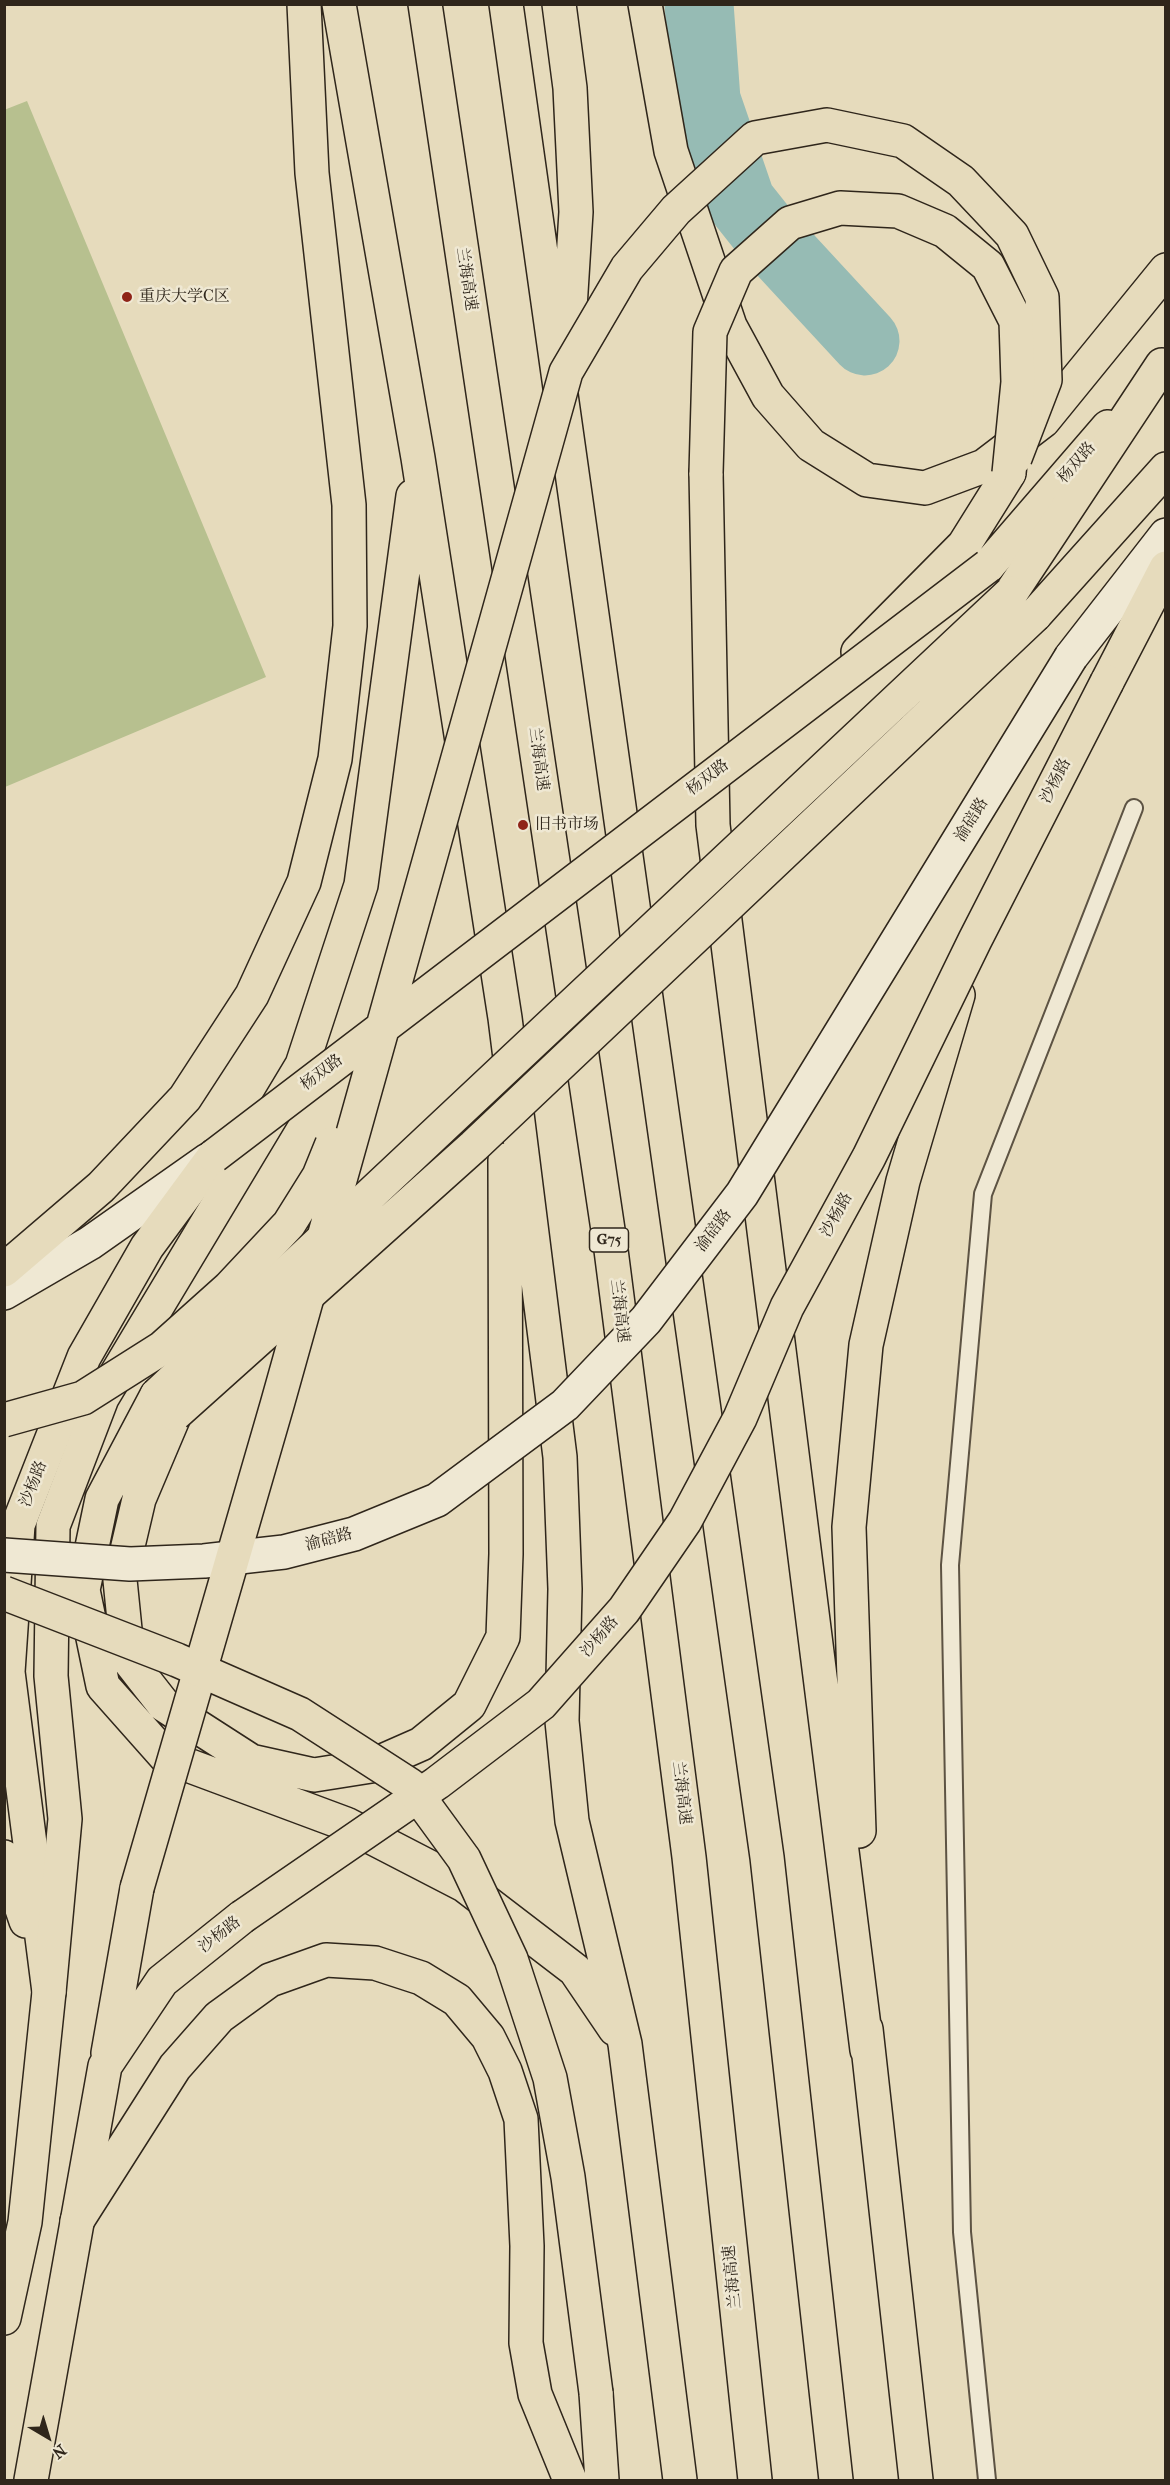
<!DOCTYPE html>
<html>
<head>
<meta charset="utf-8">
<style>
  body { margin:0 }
  #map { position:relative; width:1170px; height:2485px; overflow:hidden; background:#e6dbbc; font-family:"IM FELL French Canon",serif }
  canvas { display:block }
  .frame { position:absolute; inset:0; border:6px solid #2f261b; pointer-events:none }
  .north { position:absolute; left:18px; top:2407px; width:60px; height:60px; -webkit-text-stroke:4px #efe8d3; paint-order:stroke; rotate:142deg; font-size:16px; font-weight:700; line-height:24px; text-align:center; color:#2f261b }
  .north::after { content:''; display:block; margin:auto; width:21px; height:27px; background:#2f261b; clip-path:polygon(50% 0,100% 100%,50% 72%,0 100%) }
</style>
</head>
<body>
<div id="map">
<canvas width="1170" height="2485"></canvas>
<div class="frame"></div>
<div class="north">N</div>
</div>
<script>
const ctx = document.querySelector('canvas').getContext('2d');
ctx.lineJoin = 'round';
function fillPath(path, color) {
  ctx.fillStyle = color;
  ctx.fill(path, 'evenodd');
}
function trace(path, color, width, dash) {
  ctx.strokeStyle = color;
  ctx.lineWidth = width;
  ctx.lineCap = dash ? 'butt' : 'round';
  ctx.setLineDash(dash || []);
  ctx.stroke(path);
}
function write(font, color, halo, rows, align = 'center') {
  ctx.font = font + ' "IM FELL French Canon","Noto Serif SC",serif';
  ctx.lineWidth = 5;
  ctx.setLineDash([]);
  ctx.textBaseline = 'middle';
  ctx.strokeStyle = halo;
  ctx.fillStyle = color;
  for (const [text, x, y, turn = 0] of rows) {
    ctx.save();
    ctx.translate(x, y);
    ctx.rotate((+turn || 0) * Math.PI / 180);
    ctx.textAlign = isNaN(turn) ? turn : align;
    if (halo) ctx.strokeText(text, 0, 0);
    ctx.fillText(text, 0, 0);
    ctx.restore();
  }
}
const green = new Path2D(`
  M 27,101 L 266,677 L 5,787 L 4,110 Z`);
const river = new Path2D(`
  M 699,4 L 706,100 L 741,202 L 768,236 L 865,341`);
const service = new Path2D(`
  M 987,2480 L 962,2232 L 950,1565 L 983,1194 L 1134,808`);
const secondary = new Path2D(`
  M 1071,657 L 1166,535
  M 4,1293 L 90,1243 L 208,1160`);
const primary = new Path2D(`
  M 988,566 L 1108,427
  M 858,652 L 964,545 L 1009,473
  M 1107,682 L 1166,568
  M 4,1857 L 26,1921
  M 108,2053 L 137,1888
  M 4,2318 L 25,2222 L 49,1992 L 8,1672 L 18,1525 L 84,1357 L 147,1247 L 214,1156
  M 31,2480 L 105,2066 L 162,1981 L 242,1917`);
const motorway = new Path2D(`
  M 339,4 L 418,458 L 505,1018 L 560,1457 L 565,1589 L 562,1721 L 572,1821 L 625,2044 L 680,2480
  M 425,4 L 611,1250 L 689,1857 L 755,2480
  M 506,4 L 767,1857 L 836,2480
  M 559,4 L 570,88 L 576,212 L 568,340
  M 645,4 L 671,151 L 730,326 L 768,396 L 811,445 L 867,480 L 925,488 L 984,466 L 1043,421 L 1166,270
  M 706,473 L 713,825 L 867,2050
  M 1011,593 L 1162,365
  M 1035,615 L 1166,469
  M 4,1270 L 101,1187 L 185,1098 L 252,995 L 304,882 L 335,759 L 350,626 L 349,505 L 312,173 L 304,4
  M 157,1395 L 102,1499 L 83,1590 L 103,1686 L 166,1757 L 346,1824 L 464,1885 L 575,1970 L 615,2029
  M 175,1414 L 139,1499 L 120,1580 L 128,1659 L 164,1705 L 251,1761 L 314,1775 L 371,1766 L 421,1744 L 469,1705 L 503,1637 L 506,1554 L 505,1160
  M 859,1831 L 849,1527 L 866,1345 L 903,1181 L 958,995
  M 49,1992 L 65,1819 L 51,1676 L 53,1526 L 102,1398 L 302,1065 L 361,885 L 413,496
  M 866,2029 L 916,2480
  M 77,2221 L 175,2067 L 219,2017 L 270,1980 L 326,1960 L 375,1963 L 421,1978 L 457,2000 L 488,2037 L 505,2071 L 521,2119 L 527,2246 L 526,2343 L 535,2394 L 570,2480
  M 596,2393 L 602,2480`);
const secondaryBridge = new Path2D(`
  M 4,1555 L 130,1564 L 204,1561 L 284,1552 L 354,1534 L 437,1500 L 565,1405 L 646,1320 L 742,1194 L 1071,657`);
const primaryBridge = new Path2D(`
  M 214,1156 L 988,566
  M 4,1420 L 83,1398 L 162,1348 L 229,1288 L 289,1224 L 319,1176 L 332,1144
  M 137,1888 L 277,1405 L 566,372 L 627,268 L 676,210 L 755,138 L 827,125 L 903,141 L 961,181 L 1012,235 L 1042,297 L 1045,380 L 1015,458
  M 242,1917 L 437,1783 L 541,1704 L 624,1610 L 685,1521 L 740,1418 L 787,1307 L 869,1157 L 975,940 L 1107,682`);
const motorwayBridge = new Path2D(`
  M 706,473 L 710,332 L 736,271 L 790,223 L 840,208 L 898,211 L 945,231 L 988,266 L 1016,321 L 1018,382 L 1009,473
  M 157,1395 L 1011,593
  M 175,1414 L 474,1146 L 1035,615
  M 4,1593 L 177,1660 L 300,1714 L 410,1785 L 464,1859 L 511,1959 L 550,2078 L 568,2177 L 596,2393`);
const markers = [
  [127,297,6,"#8f2418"],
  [523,825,6,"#8f2418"]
];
const shields = [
  [609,1240,39]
];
const shieldNames = [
  ["G75",609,1240]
];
const streetNames = [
  ["兰海高速",466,279,81],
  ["杨双路",1077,463,-49],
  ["兰海高速",538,759,82],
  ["杨双路",708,778,-37],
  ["沙杨路",1056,781,-63],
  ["渝碚路",972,820,-58],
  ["杨双路",322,1073,-37],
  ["沙杨路",837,1215,-61],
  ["渝碚路",714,1231,-53],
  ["兰海高速",619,1311,83],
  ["沙杨路",34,1484,-69],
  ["渝碚路",329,1540,-15],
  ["沙杨路",600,1637,-49],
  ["兰海高速",681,1793,83],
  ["沙杨路",220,1935,-38],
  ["兰海高速",733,2277,-96]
];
const poiNames = [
  ["重庆大学C区",139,297],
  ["旧书市场",535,825]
];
fillPath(green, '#b7c08f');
trace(river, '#96bbb4', 69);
trace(service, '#5d5343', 20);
trace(secondary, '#2f261b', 36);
trace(primary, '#2f261b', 36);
trace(motorway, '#2f261b', 36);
trace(service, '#efe8d3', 16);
trace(secondary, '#efe8d3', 33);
trace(primary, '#e6dbbc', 33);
trace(motorway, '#e6dbbc', 33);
trace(secondaryBridge, '#2f261b', 36, []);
trace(primaryBridge, '#2f261b', 36, []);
trace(motorwayBridge, '#2f261b', 36, []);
trace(secondaryBridge, '#efe8d3', 33);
trace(primaryBridge, '#e6dbbc', 33);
trace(motorwayBridge, '#e6dbbc', 33);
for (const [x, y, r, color] of markers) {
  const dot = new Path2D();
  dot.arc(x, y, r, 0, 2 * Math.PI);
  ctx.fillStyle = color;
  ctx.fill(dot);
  trace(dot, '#efe8d3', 2);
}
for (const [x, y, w] of shields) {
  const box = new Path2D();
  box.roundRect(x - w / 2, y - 12, w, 24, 4.5);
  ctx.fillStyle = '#efe8d3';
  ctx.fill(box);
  trace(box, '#2f261b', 1.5);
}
write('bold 15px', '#2f261b', null, shieldNames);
write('16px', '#2f261b', '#efe8d3', streetNames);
write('16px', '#2f261b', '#efe8d3', poiNames, 'left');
</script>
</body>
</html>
